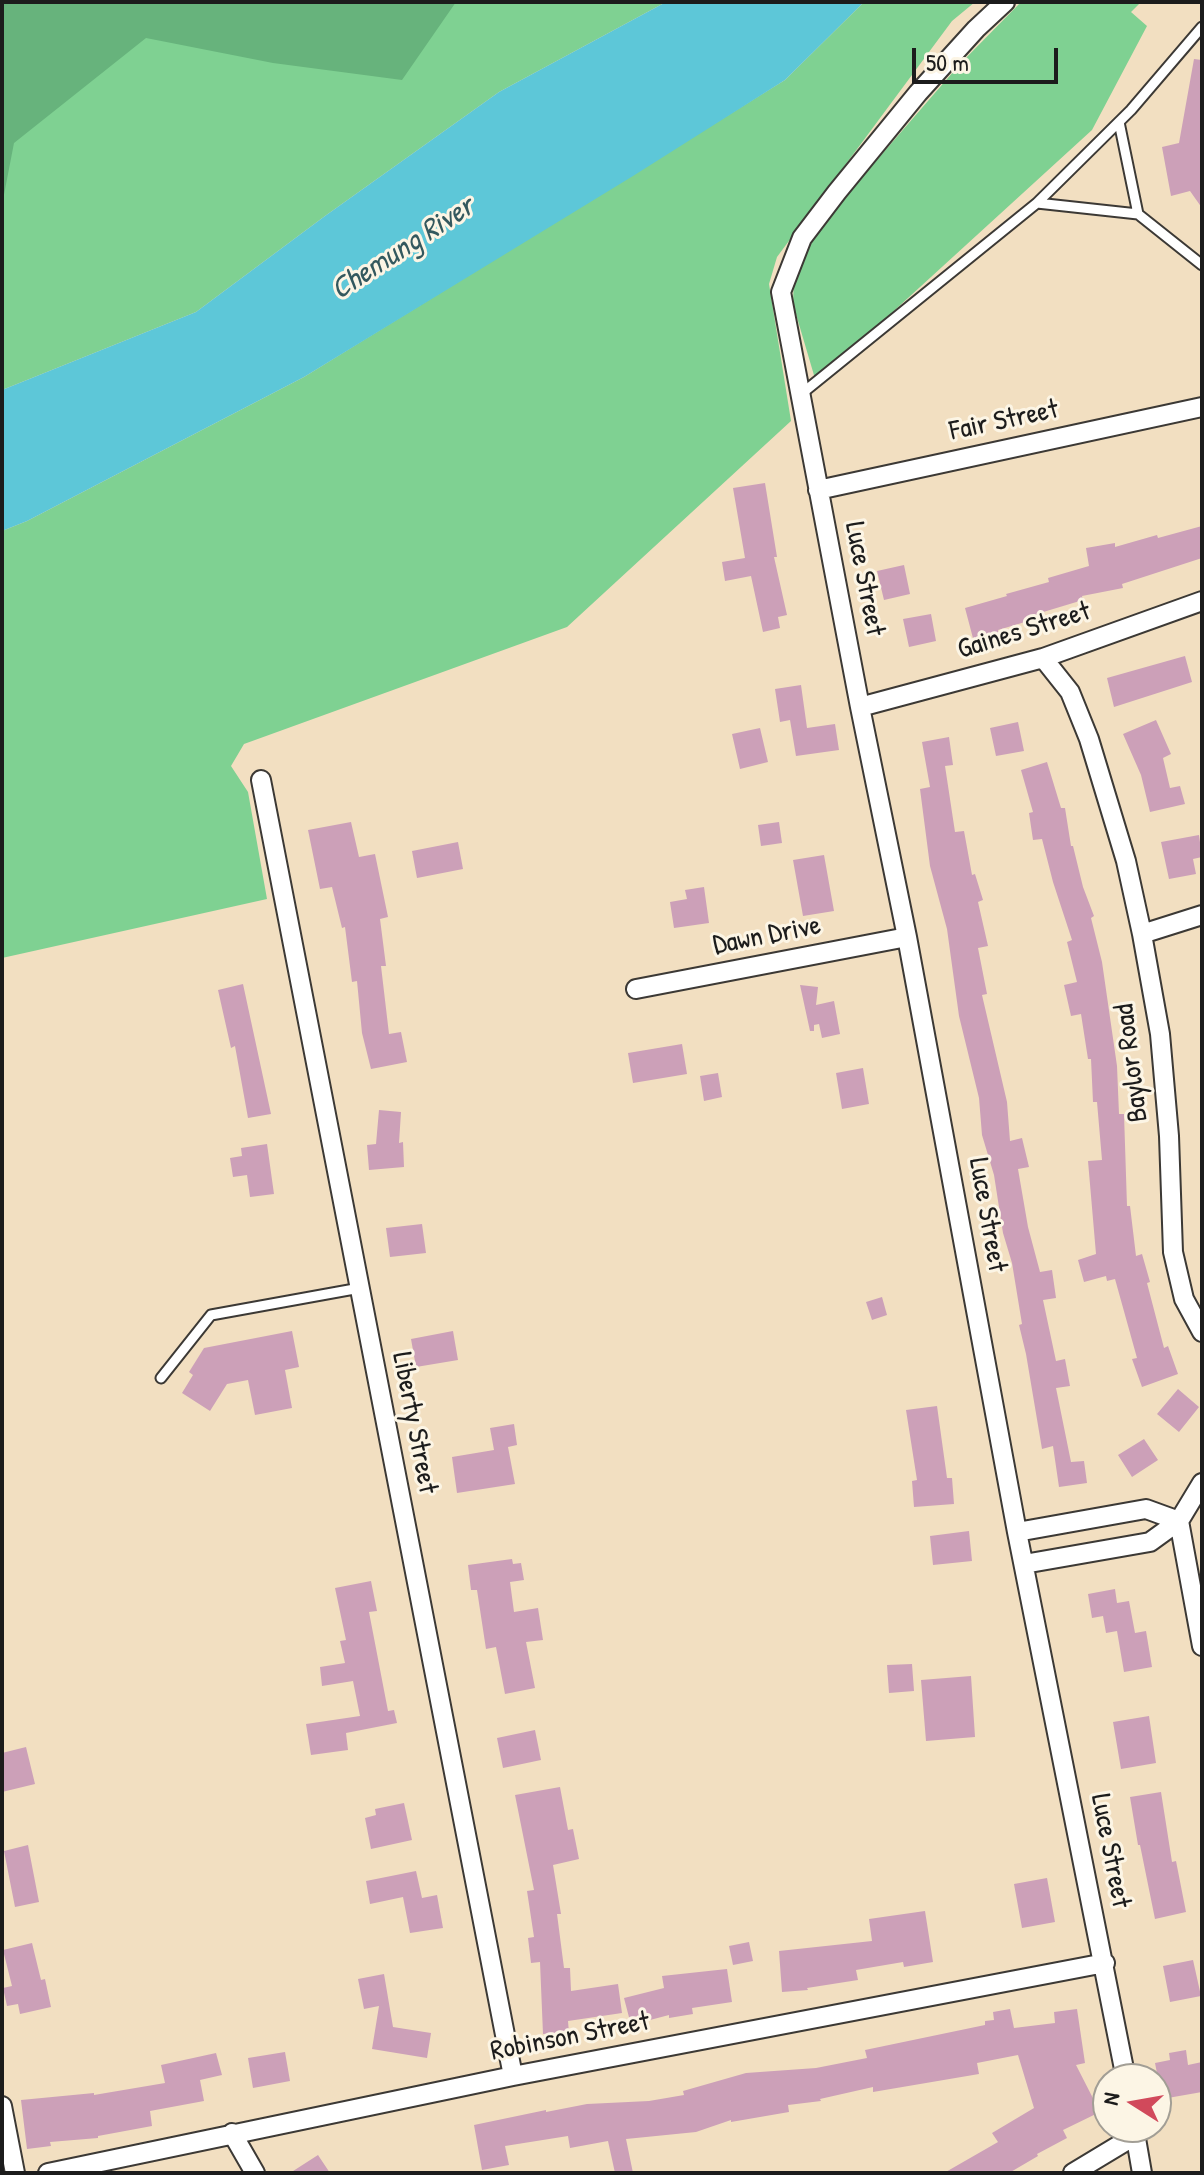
<!DOCTYPE html>
<html>
<head>
<meta charset="utf-8">
<style>
  body { margin:0 }
  #map { position:relative; width:1204px; height:2175px; overflow:hidden; background:#f2dfc1; font-family:"Patrick Hand",sans-serif }
  canvas { display:block }
  .frame { position:absolute; inset:0; border:4px solid #1c1c1c; pointer-events:none }
  .north { position:absolute; left:1092px; top:2063px; width:80px; height:80px; box-sizing:border-box; background:#fcf5e5; border:2px solid #a29e95; border-radius:50%; rotate:281deg; font-size:22px; font-weight:700; line-height:32px; text-align:center; color:#1c1c1c }
  .north::after { content:''; display:block; margin:auto; width:28px; height:36px; background:#d1495b; clip-path:polygon(50% 0,100% 100%,50% 72%,0 100%) }
  .scale { position:absolute; left:912px; top:48px; width:146px; height:36px; box-sizing:border-box; border:4px solid #1c1c1c; border-top:0; padding-left:10px; font-size:24px; line-height:28px; white-space:nowrap; color:#1c1c1c; -webkit-text-stroke:6px #fcf5e5; paint-order:stroke }
</style>
</head>
<body>
<div id="map">
<canvas width="1204" height="2175"></canvas>
<div class="frame"></div>
<div class="north">N</div>
<div class="scale">50 m</div>
</div>
<script>
const ctx = document.querySelector('canvas').getContext('2d');
ctx.lineJoin = 'round';
function fillPath(path, color) {
  ctx.fillStyle = color;
  ctx.fill(path, 'evenodd');
}
function trace(path, color, width, dash) {
  ctx.strokeStyle = color;
  ctx.lineWidth = width;
  ctx.lineCap = dash ? 'butt' : 'round';
  ctx.setLineDash(dash || []);
  ctx.stroke(path);
}
function write(font, color, halo, rows, align = 'center') {
  ctx.font = font + ' "Patrick Hand",sans-serif';
  ctx.lineWidth = 6;
  ctx.setLineDash([]);
  ctx.textBaseline = 'middle';
  ctx.strokeStyle = halo;
  ctx.fillStyle = color;
  for (const [text, x, y, turn = 0] of rows) {
    ctx.save();
    ctx.translate(x, y);
    ctx.rotate((+turn || 0) * Math.PI / 180);
    ctx.textAlign = isNaN(turn) ? turn : align;
    if (halo) ctx.strokeText(text, 0, 0);
    ctx.fillText(text, 0, 0);
    ctx.restore();
  }
}
const green = new Path2D(`
  M 2,2 L 666,2 L 499,92 L 325,216 L 196,312 L 2,390 Z
  M 864,2 L 975,2 L 952,21 L 777,257 L 769,284 L 791,421 L 567,627 L 244,744 L 231,766 L 248,792 L 267,899 L 2,958 L 2,531 L 27,521 L 304,377 L 785,80 Z
  M 1021,2 L 1141,2 L 1131,12 L 1147,26 L 1092,130 L 816,382 L 793,304 L 794,274 L 824,221 L 960,64 Z`);
const forest = new Path2D(`
  M 2,2 L 456,2 L 402,80 L 273,63 L 146,38 L 14,143 L 2,205 Z`);
const water = new Path2D(`
  M 666,2 L 864,2 L 785,80 L 633,176 L 304,377 L 27,521 L 2,531 L 2,390 L 196,312 L 325,216 L 499,92 Z`);
const building = new Path2D(`
  M 1194,59 L 1202,60 L 1202,208 L 1190,191 L 1171,196 L 1162,147 L 1179,143 Z
  M 765,483 L 777,557 L 774,557 L 787,615 L 778,617 L 780,628 L 763,632 L 751,576 L 725,581 L 722,562 L 745,558 L 733,488 Z
  M 1202,526 L 1202,558 L 1122,584 L 1123,588 L 1082,596 L 1083,600 L 1040,613 L 1042,617 L 998,630 L 999,635 L 974,642 L 965,608 L 1007,596 L 1006,594 L 1049,582 L 1048,578 L 1089,566 L 1086,548 L 1115,543 L 1115,547 L 1157,535 L 1158,538 Z
  M 904,565 L 910,594 L 884,600 L 877,571 Z
  M 931,614 L 936,641 L 909,647 L 903,619 Z
  M 1185,656 L 1192,682 L 1114,707 L 1107,678 Z
  M 801,685 L 807,728 L 835,724 L 839,750 L 796,756 L 790,720 L 780,722 L 775,689 Z
  M 1156,720 L 1171,754 L 1163,758 L 1170,788 L 1180,786 L 1185,804 L 1150,812 L 1141,775 L 1123,734 Z
  M 1018,722 L 1024,751 L 996,756 L 990,728 Z
  M 760,728 L 768,762 L 740,769 L 732,734 Z
  M 949,737 L 953,765 L 945,766 L 955,832 L 964,831 L 972,875 L 975,874 L 983,900 L 978,902 L 988,946 L 978,948 L 987,994 L 982,995 L 1007,1102 L 1010,1141 L 1022,1138 L 1029,1167 L 1018,1169 L 1028,1227 L 1040,1272 L 1052,1270 L 1056,1298 L 1043,1300 L 1056,1361 L 1065,1359 L 1070,1386 L 1056,1388 L 1071,1462 L 1084,1461 L 1087,1483 L 1059,1487 L 1053,1446 L 1042,1449 L 1026,1354 L 1019,1325 L 1022,1324 L 1012,1263 L 1003,1233 L 994,1175 L 982,1135 L 979,1098 L 959,1016 L 947,929 L 930,866 L 920,789 L 930,787 L 922,742 Z
  M 1047,762 L 1061,808 L 1065,808 L 1071,846 L 1073,846 L 1083,887 L 1094,916 L 1091,918 L 1102,962 L 1117,1066 L 1119,1114 L 1124,1114 L 1127,1206 L 1130,1206 L 1136,1256 L 1142,1254 L 1150,1282 L 1147,1283 L 1164,1348 L 1168,1346 L 1178,1374 L 1142,1387 L 1132,1359 L 1137,1358 L 1115,1279 L 1107,1281 L 1106,1276 L 1084,1282 L 1078,1260 L 1096,1254 L 1088,1161 L 1102,1160 L 1097,1102 L 1093,1102 L 1091,1059 L 1088,1059 L 1081,1014 L 1071,1016 L 1064,985 L 1077,982 L 1067,942 L 1072,940 L 1053,882 L 1042,839 L 1033,840 L 1029,813 L 1033,812 L 1021,770 Z
  M 351,822 L 359,857 L 375,854 L 388,917 L 380,919 L 386,966 L 381,966 L 389,1034 L 401,1032 L 407,1062 L 371,1069 L 362,1033 L 357,981 L 352,982 L 345,927 L 342,928 L 332,887 L 320,889 L 308,830 Z
  M 779,822 L 782,843 L 761,846 L 758,825 Z
  M 1199,835 L 1202,857 L 1193,859 L 1196,874 L 1169,879 L 1161,842 Z
  M 458,842 L 463,869 L 417,878 L 412,851 Z
  M 824,855 L 834,911 L 803,916 L 793,860 Z
  M 704,887 L 709,923 L 674,928 L 670,902 L 687,899 L 685,890 Z
  M 243,984 L 271,1114 L 248,1118 L 235,1046 L 231,1048 L 218,990 Z
  M 800,985 L 818,987 L 816,1005 L 834,1001 L 840,1034 L 822,1038 L 819,1024 L 814,1025 L 814,1031 L 810,1031 Z
  M 682,1044 L 687,1074 L 633,1083 L 628,1053 Z
  M 863,1068 L 869,1104 L 842,1109 L 836,1073 Z
  M 718,1073 L 722,1097 L 704,1101 L 700,1076 Z
  M 379,1110 L 401,1112 L 399,1143 L 403,1142 L 404,1167 L 369,1170 L 367,1145 L 376,1144 Z
  M 267,1144 L 274,1194 L 250,1197 L 247,1175 L 233,1177 L 230,1158 L 242,1156 L 241,1148 Z
  M 422,1224 L 426,1253 L 390,1257 L 386,1228 Z
  M 882,1297 L 887,1315 L 872,1320 L 866,1302 Z
  M 292,1331 L 299,1367 L 285,1370 L 292,1408 L 255,1415 L 248,1380 L 227,1384 L 210,1411 L 182,1393 L 193,1375 L 189,1372 L 204,1348 Z
  M 453,1331 L 458,1360 L 416,1367 L 411,1339 Z
  M 1178,1389 L 1199,1407 L 1179,1432 L 1157,1414 Z
  M 937,1406 L 947,1478 L 952,1478 L 954,1504 L 914,1507 L 912,1481 L 917,1480 L 906,1410 Z
  M 514,1424 L 517,1445 L 508,1447 L 515,1484 L 457,1493 L 452,1457 L 494,1450 L 490,1428 Z
  M 1144,1439 L 1158,1460 L 1132,1477 L 1118,1455 Z
  M 969,1531 L 972,1561 L 933,1565 L 930,1536 Z
  M 512,1559 L 513,1564 L 521,1563 L 524,1580 L 510,1582 L 514,1612 L 538,1608 L 543,1640 L 526,1642 L 535,1688 L 505,1694 L 496,1647 L 486,1649 L 477,1590 L 471,1590 L 468,1565 Z
  M 371,1581 L 377,1611 L 369,1612 L 388,1711 L 394,1710 L 397,1723 L 346,1733 L 348,1750 L 311,1755 L 306,1724 L 360,1716 L 353,1681 L 322,1686 L 320,1667 L 345,1663 L 340,1641 L 346,1640 L 335,1588 Z
  M 1115,1589 L 1117,1603 L 1129,1601 L 1135,1633 L 1146,1631 L 1152,1667 L 1124,1672 L 1117,1631 L 1106,1633 L 1103,1616 L 1092,1618 L 1088,1594 Z
  M 912,1664 L 914,1691 L 889,1693 L 887,1665 Z
  M 971,1676 L 975,1737 L 926,1741 L 921,1680 Z
  M 1149,1716 L 1156,1763 L 1121,1769 L 1113,1722 Z
  M 535,1730 L 541,1760 L 503,1768 L 497,1738 Z
  M 26,1747 L 35,1784 L 2,1792 L 2,1753 Z
  M 560,1787 L 568,1830 L 573,1829 L 579,1859 L 553,1865 L 561,1914 L 557,1914 L 564,1968 L 570,1968 L 571,1991 L 618,1984 L 622,2013 L 568,2021 L 569,2033 L 543,2034 L 540,1962 L 531,1963 L 528,1938 L 534,1937 L 527,1891 L 534,1890 L 515,1795 Z
  M 1161,1792 L 1172,1862 L 1176,1861 L 1186,1912 L 1155,1919 L 1140,1845 L 1138,1845 L 1130,1797 Z
  M 404,1803 L 412,1840 L 371,1849 L 365,1818 L 376,1815 L 375,1809 Z
  M 28,1845 L 39,1902 L 15,1907 L 4,1851 Z
  M 416,1871 L 422,1898 L 437,1895 L 443,1928 L 410,1933 L 403,1897 L 370,1904 L 366,1881 Z
  M 1047,1878 L 1055,1922 L 1022,1928 L 1014,1884 Z
  M 925,1911 L 933,1962 L 904,1967 L 903,1962 L 856,1970 L 858,1980 L 807,1988 L 808,1990 L 782,1992 L 779,1951 L 872,1941 L 869,1919 Z
  M 749,1942 L 753,1961 L 733,1965 L 729,1946 Z
  M 32,1943 L 41,1980 L 45,1979 L 51,2007 L 20,2014 L 18,2004 L 7,2006 L 3,1988 L 12,1986 L 3,1950 Z
  M 1193,1960 L 1201,1996 L 1170,2002 L 1163,1966 Z
  M 727,1969 L 732,2002 L 692,2008 L 693,2014 L 669,2018 L 669,2015 L 631,2025 L 624,1998 L 664,1988 L 662,1976 Z
  M 384,1974 L 393,2027 L 431,2033 L 427,2058 L 372,2049 L 379,2006 L 364,2009 L 358,1979 Z
  M 1010,2009 L 1014,2028 L 1055,2023 L 1054,2012 L 1077,2009 L 1085,2063 L 1076,2065 L 1100,2112 L 1063,2130 L 1067,2138 L 1037,2154 L 1038,2156 L 1009,2173 L 944,2173 L 998,2142 L 992,2133 L 1034,2108 L 1018,2055 L 977,2063 L 979,2074 L 873,2092 L 873,2087 L 820,2099 L 821,2101 L 788,2105 L 789,2112 L 731,2122 L 731,2120 L 696,2132 L 626,2139 L 633,2173 L 615,2173 L 608,2141 L 570,2148 L 568,2136 L 505,2146 L 509,2165 L 482,2170 L 474,2125 L 546,2110 L 546,2112 L 587,2104 L 649,2101 L 684,2095 L 683,2091 L 746,2073 L 816,2068 L 867,2058 L 865,2050 L 985,2025 L 985,2021 L 994,2020 L 993,2012 Z
  M 1186,2050 L 1188,2065 L 1202,2062 L 1202,2092 L 1162,2099 L 1155,2063 L 1170,2060 L 1169,2053 Z
  M 285,2052 L 290,2081 L 253,2088 L 248,2058 Z
  M 216,2053 L 222,2075 L 200,2080 L 204,2101 L 150,2111 L 152,2126 L 98,2136 L 98,2138 L 50,2142 L 51,2146 L 27,2149 L 21,2100 L 94,2093 L 94,2095 L 165,2083 L 161,2065 Z
  M 318,2155 L 330,2173 L 290,2173 Z`);
const lane = new Path2D(`
  M 1119,122 L 1138,214
  M 1037,203 L 1131,110 L 1202,27
  M 800,395 L 1037,203 L 1138,214 L 1202,265
  M 161,1378 L 211,1315 L 360,1288`);
const street = new Path2D(`
  M 1005,2 L 976,29 L 918,93 L 837,192 L 802,238 L 781,292 L 860,707 L 907,937 L 1017,1532 L 1126,2079
  M 818,490 L 1202,407
  M 1043,658 L 1070,692 L 1089,739 L 1126,861 L 1142,934 L 1160,1034 L 1169,1136 L 1173,1252 L 1184,1299 L 1202,1332
  M 860,707 L 1043,658 L 1202,601
  M 261,780 L 513,2076
  M 1142,934 L 1202,915
  M 636,989 L 907,937
  M 1202,1483 L 1179,1521 L 1202,1646
  M 1017,1532 L 1146,1509 L 1179,1521
  M 1024,1564 L 1150,1542 L 1179,1521
  M 2,2106 L 15,2173
  M 1134,2127 L 1142,2173
  M 232,2133 L 255,2173
  M 48,2173 L 513,2076 L 1105,1963
  M 1073,2173 L 1136,2135`);
const streetNames = [
  ["Fair Street",1004,421,-12],
  ["Luce Street",864,579,79],
  ["Gaines Street",1024,631,-17],
  ["Dawn Drive",767,936,-11],
  ["Baylor Road",1132,1063,-97],
  ["Luce Street",987,1215,80],
  ["Liberty Street",414,1423,79],
  ["Luce Street",1110,1851,79],
  ["Robinson Street",570,2037,-11]
];
const waterNames = [
  ["Chemung River",403,249,-33]
];
fillPath(green, '#7fd192');
fillPath(forest, '#67b37c');
fillPath(water, '#5dc7d8');
fillPath(building, '#cca0b8');
trace(lane, '#3c3935', 13);
trace(street, '#3c3935', 22);
trace(lane, '#fff', 9);
trace(street, '#fff', 18);
write('28px', '#1c1c1c', '#fcf5e5', streetNames);
write('italic 30px', '#33585e', '#fcf5e5', waterNames);
</script>
</body>
</html>
